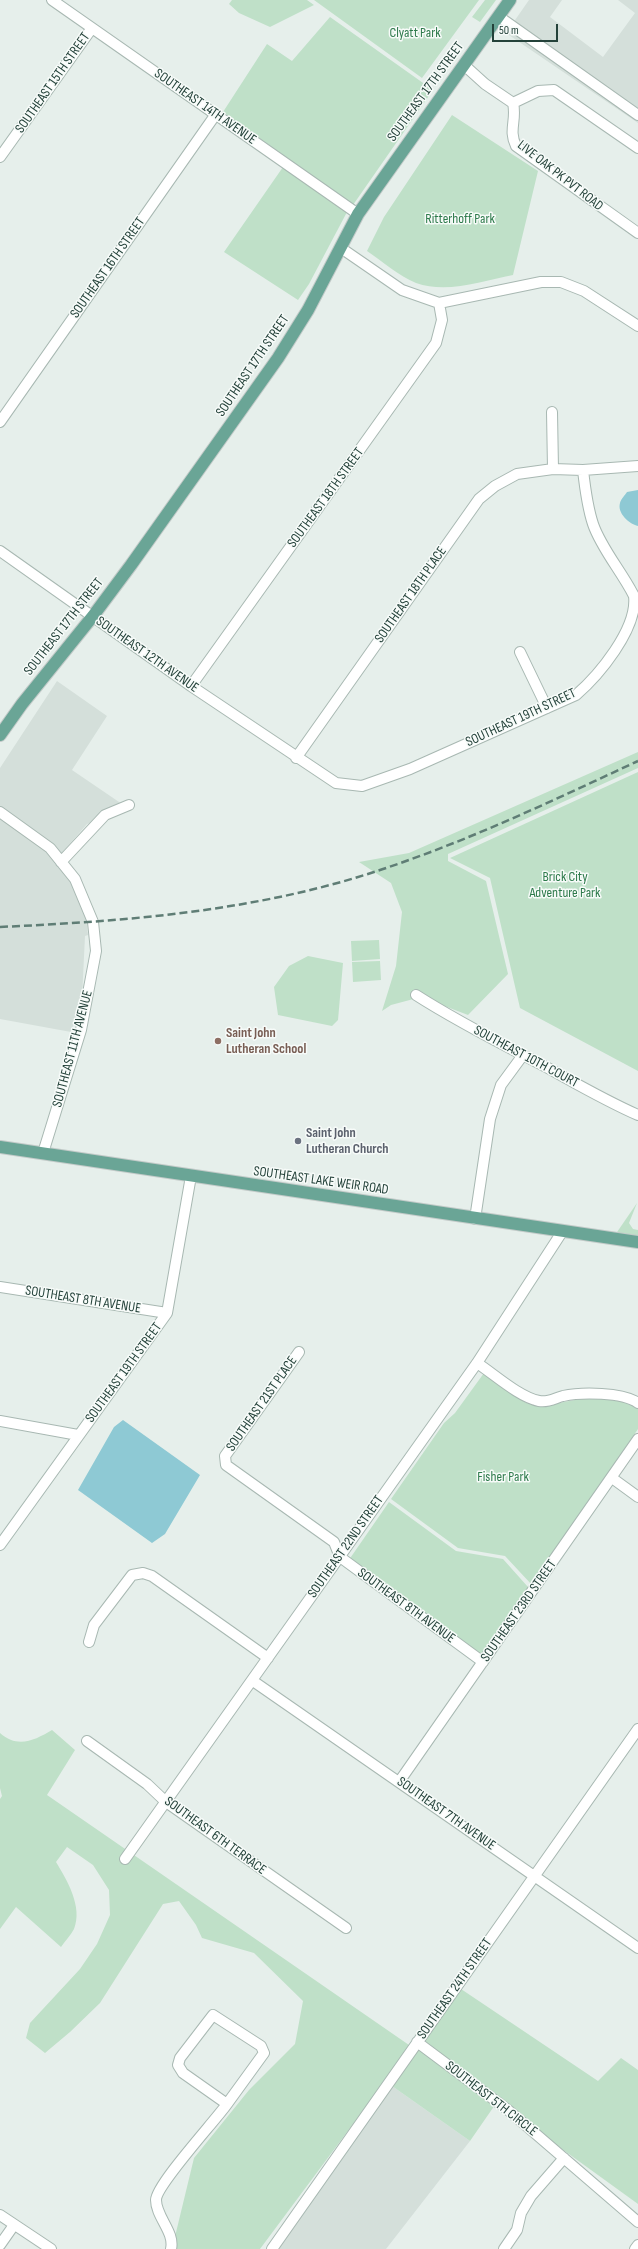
<!DOCTYPE html>
<html>
<head>
<meta charset="utf-8">
<style>
  body { margin:0 }
  #map { position:relative; width:638px; height:2249px; overflow:hidden; background:#e6efeb; font-family:"Sofia Sans Condensed",sans-serif }
  canvas { display:block }
  .scale { position:absolute; left:492px; top:24px; width:66px; height:18px; box-sizing:border-box; border:2px solid #24423a; border-top:0; padding-left:5px; font-size:12px; line-height:14px; white-space:nowrap; color:#24423a; -webkit-text-stroke:3px #f7fbf9; paint-order:stroke }
</style>
</head>
<body>
<div id="map">
<canvas width="638" height="2249"></canvas>
<div class="scale">50 m</div>
</div>
<script>
const ctx = document.querySelector('canvas').getContext('2d');
ctx.lineJoin = 'round';
function fillPath(path, color) {
  ctx.fillStyle = color;
  ctx.fill(path, 'evenodd');
}
function trace(path, color, width, dash) {
  ctx.strokeStyle = color;
  ctx.lineWidth = width;
  ctx.lineCap = dash ? 'butt' : 'round';
  ctx.setLineDash(dash || []);
  ctx.stroke(path);
}
function write(font, color, halo, rows, align = 'center') {
  ctx.font = font + ' "Sofia Sans Condensed",sans-serif';
  ctx.lineWidth = 3;
  ctx.setLineDash([]);
  ctx.textBaseline = 'middle';
  ctx.strokeStyle = halo;
  ctx.fillStyle = color;
  for (const [text, x, y, turn = 0] of rows) {
    ctx.save();
    ctx.translate(x, y);
    ctx.rotate((+turn || 0) * Math.PI / 180);
    ctx.textAlign = isNaN(turn) ? turn : align;
    if (halo) ctx.strokeText(text, 0, 0);
    ctx.fillText(text, 0, 0);
    ctx.restore();
  }
}
const built = new Path2D(`
  M 529,0 L 562,0 L 550,17 L 603,57 L 635,13 L 618,0 L 638,0 L 638,123 L 506,33 Z
  M 57,681 L 107,716 L 72,770 L 122,804 L 107,818 L 87,824 L 61,854 L 54,845 L 0,807 L 0,768 Z
  M 0,818 L 47,851 L 71,881 L 86,918 L 88,935 L 85,936 L 82,998 L 71,1032 L 0,1019 Z
  M 392,2086 L 470,2141 L 386,2249 L 278,2249 Z`);
const green = new Path2D(`
  M 232,0 L 307,0 L 314,5 L 270,27 L 239,13 L 229,4 Z
  M 314,0 L 479,0 L 422,78 Z
  M 485,0 L 496,0 L 480,22 L 472,17 Z
  M 330,17 L 433,90 L 353,205 L 223,112 L 267,44 L 292,61 Z
  M 452,115 L 538,171 L 513,275 C 482,281 447,294 416,283 C 399,276 382,261 367,251 L 384,217 Z
  M 283,167 L 347,212 L 309,284 L 298,300 L 224,252 Z
  M 638,752 L 638,768 L 448,854 L 448,861 L 486,881 L 508,974 L 468,1015 L 421,997 L 391,1005 L 382,1011 L 396,966 L 402,912 L 391,883 L 359,862 L 409,853 Z
  M 638,772 L 638,1071 L 520,1008 L 490,878 L 450,858 Z
  M 379,940 L 380,959 L 352,961 L 351,941 Z
  M 308,956 L 343,963 L 338,1020 L 332,1026 L 278,1015 L 274,987 L 289,966 Z
  M 380,961 L 381,980 L 353,982 L 352,962 Z
  M 637,1203 L 629,1223 L 633,1229 L 638,1230 L 638,1238 L 615,1235 Z
  M 484,1373 L 526,1403 L 553,1404 L 591,1397 L 633,1403 L 638,1407 L 638,1429 L 532,1585 L 505,1556 L 458,1548 L 391,1499 L 444,1423 L 455,1413 Z
  M 389,1502 L 456,1551 L 503,1559 L 528,1587 L 535,1588 L 481,1664 L 344,1567 Z
  M 52,1730 L 75,1750 L 47,1795 L 409,2045 L 359,2116 L 260,2249 L 172,2249 L 194,2158 L 249,2090 L 295,2044 L 303,2001 L 254,1953 L 202,1938 L 196,1925 L 179,1901 L 163,1904 L 100,2003 L 70,2032 L 45,2053 L 26,2038 L 30,2023 L 80,1969 L 97,1944 L 110,1915 L 109,1890 L 93,1865 L 67,1847 L 56,1862 C 67,1880 83,1907 74,1929 C 71,1935 65,1941 61,1947 L 16,1907 L 0,1929 L 0,1799 L 2,1796 L 0,1788 L 0,1733 C 18,1749 35,1740 52,1730 Z
  M 461,1989 L 598,2081 L 621,2058 L 638,2070 L 638,2204 L 497,2102 L 470,2141 L 392,2086 Z`);
const water = new Path2D(`
  M 638,490 L 638,526 C 629,524 617,513 620,503 C 621,499 625,495 627,492 Z
  M 123,1420 L 200,1475 L 165,1534 L 152,1543 L 78,1490 L 114,1427 Z`);
const minor = new Path2D(`
  M 52,0 L 358,214
  M 498,16 L 638,115
  M 464,65 L 485,84 L 513,103 C 517,120 508,130 516,146 L 638,233
  M 513,103 L 538,91 L 554,90 L 638,148
  M 0,157 L 92,28
  M 341,248 L 402,290 L 439,303 L 541,282 L 561,282 L 584,291 L 638,326
  M 552,412 L 553,469
  M 0,422 L 216,114
  M 0,551 L 191,686 L 336,783 L 362,786 L 410,769 L 576,695 C 598,676 638,629 634,596 C 622,572 601,548 593,524 C 587,506 585,488 583,470
  M 520,652 L 547,708
  M 191,686 L 436,343 L 442,320 L 439,303
  M 296,758 L 479,499 L 495,486 L 517,474 L 553,469 L 583,470 L 638,466
  M 0,812 L 50,848 L 75,879 L 93,922 L 96,951 L 81,1030 L 43,1153
  M 61,862 L 105,815 L 129,805
  M 416,995 C 458,1022 502,1044 546,1067 C 577,1084 606,1101 638,1115
  M 475,1219 L 490,1119 L 501,1085 L 523,1055
  M 0,1287 L 167,1313
  M 299,1352 L 225,1456 L 226,1465 L 334,1542 L 340,1557 L 483,1662
  M 477,1363 C 494,1374 519,1397 539,1401 C 548,1403 555,1398 563,1396 C 581,1392 623,1392 638,1403
  M 0,1421 L 78,1435
  M 612,1478 L 638,1497
  M 0,1545 L 167,1313 L 191,1176
  M 89,1642 L 94,1625 L 132,1575 L 143,1573 L 152,1576 L 268,1658
  M 253,1681 L 638,1948
  M 87,1741 L 147,1784 L 166,1802 L 346,1928
  M 399,1782 L 638,1439
  M 125,1859 L 477,1363 L 562,1232
  M 417,2042 L 508,2110 L 638,2222
  M 0,2215 L 51,2249
  M 0,2245 L 14,2225
  M 171,2249 C 175,2232 156,2217 156,2200 C 156,2185 215,2121 227,2104 L 264,2053 L 261,2046 L 213,2015 L 180,2058 L 178,2065 L 183,2073 L 227,2104
  M 272,2249 L 638,1729
  M 504,2249 L 517,2230 L 521,2213 L 531,2196 L 564,2158
  M 635,2249 L 638,2245`);
const major = new Path2D(`
  M 0,735 L 22,704 L 93,616 L 131,565 L 278,358 L 308,310 L 358,214 L 510,0
  M 0,1147 L 638,1242`);
const rail = new Path2D(`
  M 0,927 C 129,921 259,911 383,869 C 470,840 554,800 638,761`);
const markers = [
  [218,1041,4,"#8d6e63"],
  [298,1141,4,"#6b7280"]
];
const parkNames = [
  ["Clyatt Park",415,33],
  ["Ritterhoff Park",460,219],
  ["Brick City",565,877],
  ["Adventure Park",565,893],
  ["Fisher Park",503,1477]
];
const streetNames = [
  ["SOUTHEAST 15TH STREET",53,83,-55],
  ["SOUTHEAST 17TH STREET",426,92,-54],
  ["SOUTHEAST 14TH AVENUE",205,107,35],
  ["LIVE OAK PK PVT ROAD",560,176,38],
  ["SOUTHEAST 16TH STREET",108,268,-55],
  ["SOUTHEAST 17TH STREET",253,366,-56],
  ["SOUTHEAST 18TH STREET",326,498,-54],
  ["SOUTHEAST 18TH PLACE",411,595,-55],
  ["SOUTHEAST 17TH STREET",64,627,-52],
  ["SOUTHEAST 12TH AVENUE",147,655,35],
  ["SOUTHEAST 19TH STREET",521,718,-25],
  ["SOUTHEAST 11TH AVENUE",73,1049,-75],
  ["SOUTHEAST 10TH COURT",526,1057,28],
  ["SOUTHEAST LAKE WEIR ROAD",321,1181,8],
  ["SOUTHEAST 8TH AVENUE",83,1300,9],
  ["SOUTHEAST 19TH STREET",124,1373,-54],
  ["SOUTHEAST 21ST PLACE",262,1404,-55],
  ["SOUTHEAST 22ND STREET",346,1547,-55],
  ["SOUTHEAST 8TH AVENUE",406,1606,36],
  ["SOUTHEAST 23RD STREET",519,1611,-55],
  ["SOUTHEAST 7TH AVENUE",446,1814,35],
  ["SOUTHEAST 6TH TERRACE",215,1836,36],
  ["SOUTHEAST 24TH STREET",455,1989,-55],
  ["SOUTHEAST 5TH CIRCLE",491,2099,38]
];
const educationNames = [
  ["Saint John",226,1033],
  ["Lutheran School",226,1049]
];
const worshipNames = [
  ["Saint John",306,1133],
  ["Lutheran Church",306,1149]
];
fillPath(built, '#d4dfda');
fillPath(green, '#bfe0c8');
fillPath(water, '#8ec9d4');
trace(minor, '#a8b8b2', 12);
trace(major, '#c2cac8', 14);
trace(minor, '#fff', 10);
trace(major, '#6aa596', 12);
trace(rail, '#5f7d75', 2.5, [8, 4]);
for (const [x, y, r, color] of markers) {
  const dot = new Path2D();
  dot.arc(x, y, r, 0, 2 * Math.PI);
  ctx.fillStyle = color;
  ctx.fill(dot);
  trace(dot, '#f7fbf9', 1.5);
}
write('14px', '#2d7a4b', '#f7fbf9', parkNames);
write('14px', '#24423a', '#f7fbf9', streetNames);
write('bold 14px', '#785e54', '#f7fbf9', educationNames, 'left');
write('bold 14px', '#5b616d', '#f7fbf9', worshipNames, 'left');
</script>
</body>
</html>
